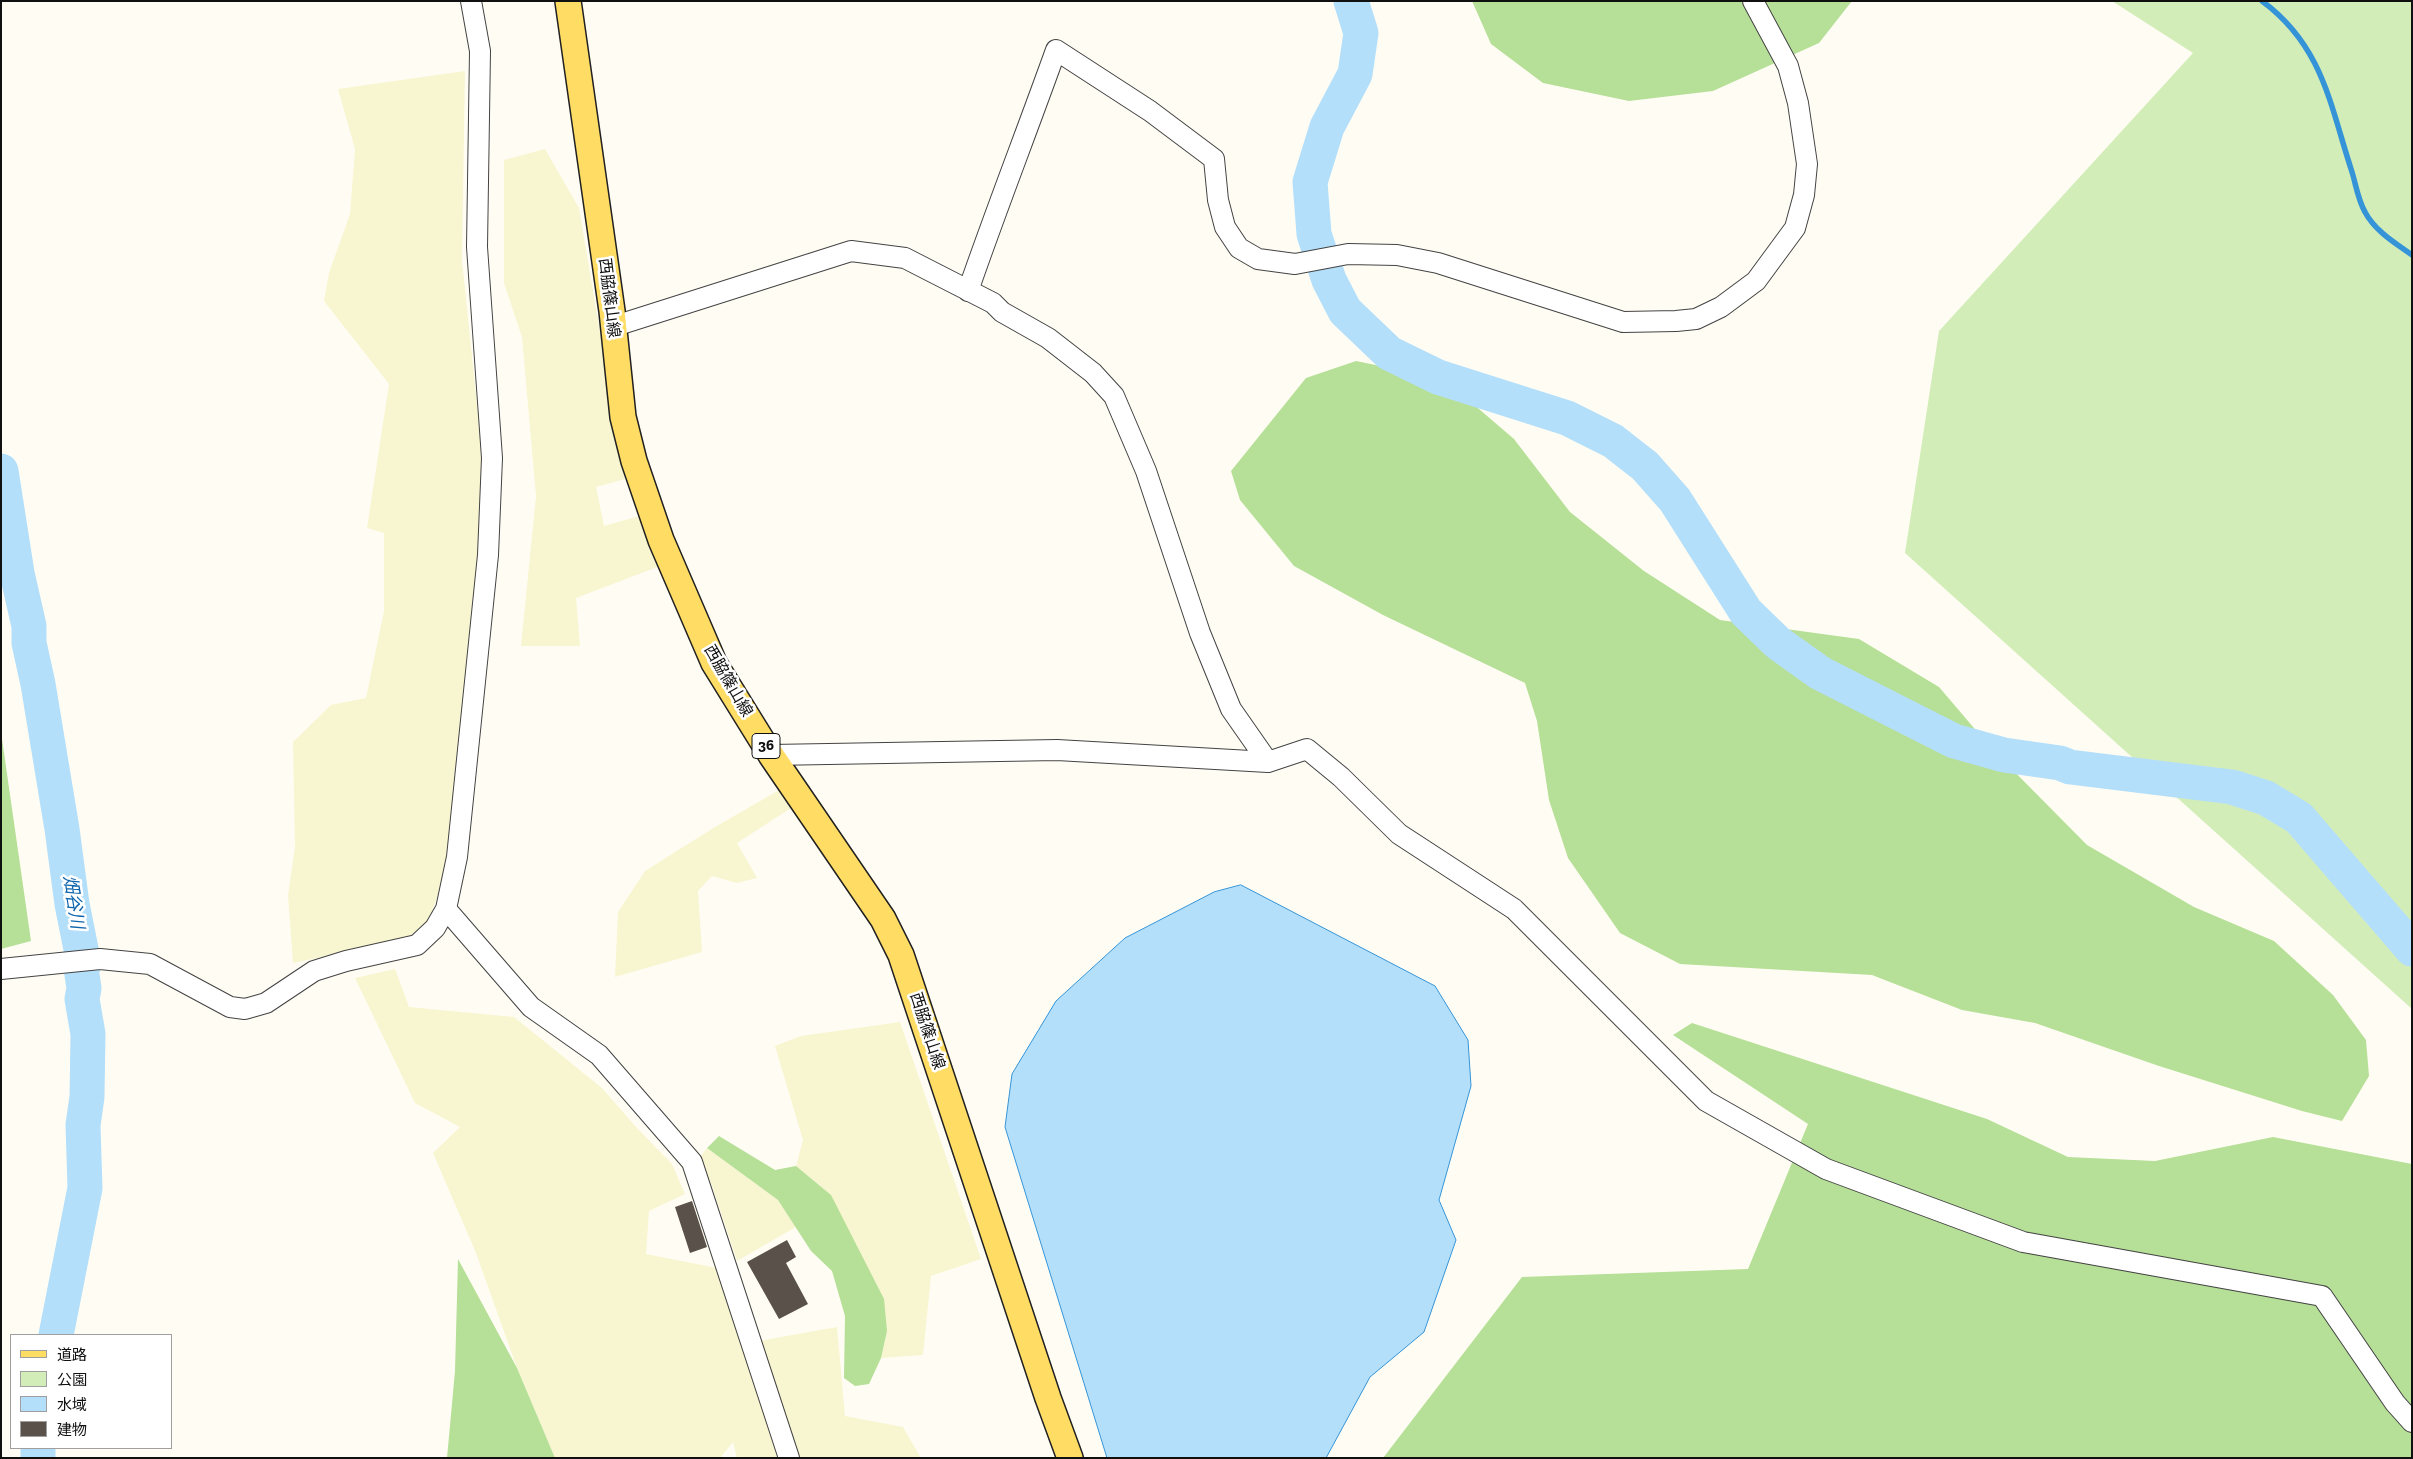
<!DOCTYPE html>
<html>
<head>
<meta charset="utf-8">
<style>
  body { margin:0 }
  #map { position:relative; width:2413px; height:1459px; overflow:hidden; background:#fffdf3; font-family:"Zilla Slab","Noto Sans JP",serif }
  canvas { display:block }
  .frame { position:absolute; inset:0; border:2px solid #101010; pointer-events:none }
  .legend { position:absolute; left:10px; top:1334px; width:162px; height:115px; box-sizing:border-box; background:#fff; border:1px solid #9f9f9f; margin:0; padding:6px 9px; list-style:none; font-size:15px; color:#101010 }
  .legend li { display:flex; align-items:center; gap:10px; height:25px }
  .legend b { width:25px; border:1px solid #9f9f9f }
</style>
</head>
<body>
<div id="map">
<canvas width="2413" height="1459"></canvas>
<div class="frame"></div>
<ul class="legend">
<li><b style="height:6px;background:#ffdc63"></b>道路</li>
<li><b style="height:14px;background:#d3edb9"></b>公園</li>
<li><b style="height:14px;background:#b4dffa"></b>水域</li>
<li><b style="height:14px;background:#5a514b"></b>建物</li>
</ul>
</div>
<script>
const ctx = document.querySelector('canvas').getContext('2d');
ctx.lineJoin = 'round';
function fillPath(path, color) {
  ctx.fillStyle = color;
  ctx.fill(path, 'evenodd');
}
function trace(path, color, width, dash) {
  ctx.strokeStyle = color;
  ctx.lineWidth = width;
  ctx.lineCap = dash ? 'butt' : 'round';
  ctx.setLineDash(dash || []);
  ctx.stroke(path);
}
function write(font, color, halo, rows, align = 'center') {
  ctx.font = font + ' "Zilla Slab","Noto Sans JP",serif';
  ctx.lineWidth = 5;
  ctx.setLineDash([]);
  ctx.textBaseline = 'middle';
  ctx.strokeStyle = halo;
  ctx.fillStyle = color;
  for (const [text, x, y, turn = 0] of rows) {
    ctx.save();
    ctx.translate(x, y);
    ctx.rotate((+turn || 0) * Math.PI / 180);
    ctx.textAlign = isNaN(turn) ? turn : align;
    if (halo) ctx.strokeText(text, 0, 0);
    ctx.fillText(text, 0, 0);
    ctx.restore();
  }
}
const farmland = new Path2D(`
  M 465,71 L 462,260 L 480,434 L 484,533 L 444,877 L 428,923 L 415,938 L 293,963 L 288,895 L 295,847 L 293,742 L 331,705 L 366,698 L 384,611 L 384,533 L 367,528 L 389,384 L 324,301 L 329,273 L 350,214 L 355,149 L 338,89 Z
  M 545,149 L 579,208 L 625,479 L 596,487 L 604,526 L 643,515 L 660,566 L 576,598 L 580,646 L 521,646 L 536,496 L 522,337 L 504,283 L 504,160 Z
  M 781,789 L 791,808 L 737,843 L 757,878 L 737,883 L 712,876 L 698,891 L 702,952 L 615,977 L 618,912 L 645,871 L 715,827 Z
  M 395,969 L 409,1007 L 514,1017 L 602,1088 L 636,1127 L 672,1164 L 685,1194 L 649,1211 L 646,1254 L 717,1268 L 779,1458 L 737,1458 L 733,1442 L 720,1458 L 555,1458 L 517,1368 L 476,1253 L 433,1153 L 460,1127 L 415,1103 L 355,978 Z
  M 900,1022 L 981,1259 L 931,1276 L 923,1355 L 881,1358 L 887,1331 L 831,1195 L 796,1166 L 803,1140 L 775,1046 L 801,1036 Z
  M 707,1148 L 778,1200 L 796,1227 L 737,1261 L 710,1180 L 698,1160 Z
  M 837,1327 L 845,1416 L 903,1427 L 921,1458 L 800,1458 L 759,1341 Z`);
const green = new Path2D(`
  M 2112,1 L 2412,1 L 2412,1009 L 1905,553 L 1939,331 L 2193,53 Z`);
const forest = new Path2D(`
  M 1472,1 L 1852,1 L 1819,43 L 1713,91 L 1629,101 L 1543,83 L 1491,44 Z
  M 1356,361 L 1444,379 L 1514,439 L 1570,512 L 1644,571 L 1720,620 L 1859,639 L 1939,687 L 1991,748 L 2087,845 L 2194,907 L 2274,941 L 2333,995 L 2366,1040 L 2369,1076 L 2342,1121 L 2302,1111 L 2159,1066 L 2035,1023 L 1962,1010 L 1872,975 L 1680,964 L 1620,933 L 1568,858 L 1549,800 L 1537,721 L 1525,683 L 1383,615 L 1294,566 L 1240,500 L 1231,471 L 1306,378 Z
  M 1,732 L 31,941 L 1,949 Z
  M 1692,1023 L 1987,1119 L 2068,1157 L 2155,1161 L 2273,1137 L 2412,1164 L 2412,1458 L 1383,1458 L 1522,1277 L 1748,1269 L 1808,1124 L 1673,1035 Z
  M 719,1136 L 775,1170 L 796,1166 L 831,1195 L 884,1299 L 887,1331 L 881,1358 L 869,1384 L 855,1386 L 844,1378 L 845,1316 L 832,1271 L 811,1251 L 778,1200 L 707,1148 Z
  M 458,1259 L 517,1368 L 555,1458 L 447,1458 L 455,1371 Z`);
const water = new Path2D(`
  M 1241,885 L 1435,986 L 1468,1040 L 1471,1086 L 1439,1200 L 1456,1240 L 1424,1332 L 1370,1377 L 1326,1458 L 1107,1458 L 1005,1127 L 1012,1074 L 1056,1001 L 1125,938 L 1214,892 Z`);
const stream = new Path2D(`
  M 2262,1 C 2323,46 2330,105 2352,172 C 2356,185 2358,200 2365,212 C 2375,231 2395,243 2412,255`);
const river = new Path2D(`
  M 1351,1 L 1361,33 L 1355,74 L 1327,127 L 1310,182 L 1314,234 L 1329,280 L 1345,311 L 1389,353 L 1438,377 L 1567,418 L 1613,441 L 1645,466 L 1675,500 L 1746,612 L 1778,643 L 1820,673 L 1954,741 L 2004,755 L 2060,763 L 2070,767 L 2232,787 L 2266,798 L 2299,818 L 2412,949
  M 1,471 L 17,573 L 29,626 L 29,643 L 38,684 L 62,829 L 72,904 L 84,964 L 81,968 L 84,988 L 82,999 L 88,1034 L 87,1097 L 83,1125 L 85,1188 L 56,1335
  M 38,1458 L 38,1448`);
const building = new Path2D(`
  M 692,1201 L 707,1247 L 690,1253 L 675,1207 Z
  M 787,1240 L 796,1257 L 786,1263 L 808,1304 L 779,1319 L 747,1262 Z`);
const minor = new Path2D(`
  M 968,291 C 996,210 1027,131 1056,50 L 1150,111 L 1214,159 L 1218,200 L 1225,227 L 1239,248 L 1258,259 L 1295,264 L 1348,254 L 1397,255 L 1438,263 L 1623,322 L 1676,321 L 1696,319 L 1721,307 L 1756,281 L 1795,228 L 1804,195 L 1807,164 L 1798,103 L 1788,66 L 1753,1
  M 612,311 L 615,326 L 851,251 L 905,258 L 993,303 L 1002,312 L 1048,338 L 1093,373 L 1114,396 L 1146,471 L 1200,633 L 1231,709 L 1268,762
  M 771,755 L 1057,750 L 1268,762 L 1307,749 L 1341,777 L 1399,834 L 1514,909 L 1706,1101 L 1826,1169 L 2023,1242 L 2322,1296 L 2395,1403 L 2412,1422
  M 446,909 L 531,1007 L 599,1055 L 692,1162 L 789,1458
  M 1,969 L 100,959 L 150,964 L 230,1007 L 245,1009 L 266,1003 L 314,971 L 346,961 L 417,945 L 435,928 L 446,909 L 457,857 L 488,555 L 492,458 L 477,247 L 480,51 L 471,1`);
const major = new Path2D(`
  M 568,1 L 612,311 L 623,417 L 634,461 L 661,540 L 714,663 L 771,755 L 883,919 L 901,955 L 1048,1398 L 1070,1458`);
const shields = [
  [766,746,28]
];
const shieldNames = [
  ["36",766,746]
];
const streetNames = [
  ["西脇篠山線",609,298,83],
  ["西脇篠山線",728,681,60],
  ["西脇篠山線",927,1031,72]
];
const waterNames = [
  ["畑谷川",73,902,81]
];
fillPath(farmland, '#f8f5d1');
fillPath(green, '#d3edb9');
fillPath(forest, '#b6df97');
fillPath(water, '#b4dffa');
trace(water, '#3594d7', 1);
trace(stream, '#3594d7', 5.5);
trace(river, '#b4dffa', 35);
fillPath(building, '#5a514b');
trace(minor, '#434343', 22);
trace(major, '#212121', 28);
trace(minor, '#fff', 20);
trace(major, '#ffdc63', 25);
for (const [x, y, w] of shields) {
  const box = new Path2D();
  box.roundRect(x - w / 2, y - 12.5, w, 25, 4);
  ctx.fillStyle = '#fff';
  ctx.fill(box);
  trace(box, '#101010', 1);
}
write('bold 15px', '#101010', null, shieldNames);
write('16px', '#101010', '#fff', streetNames);
write('italic 18px', '#0f65ad', '#fff', waterNames);
</script>
</body>
</html>
